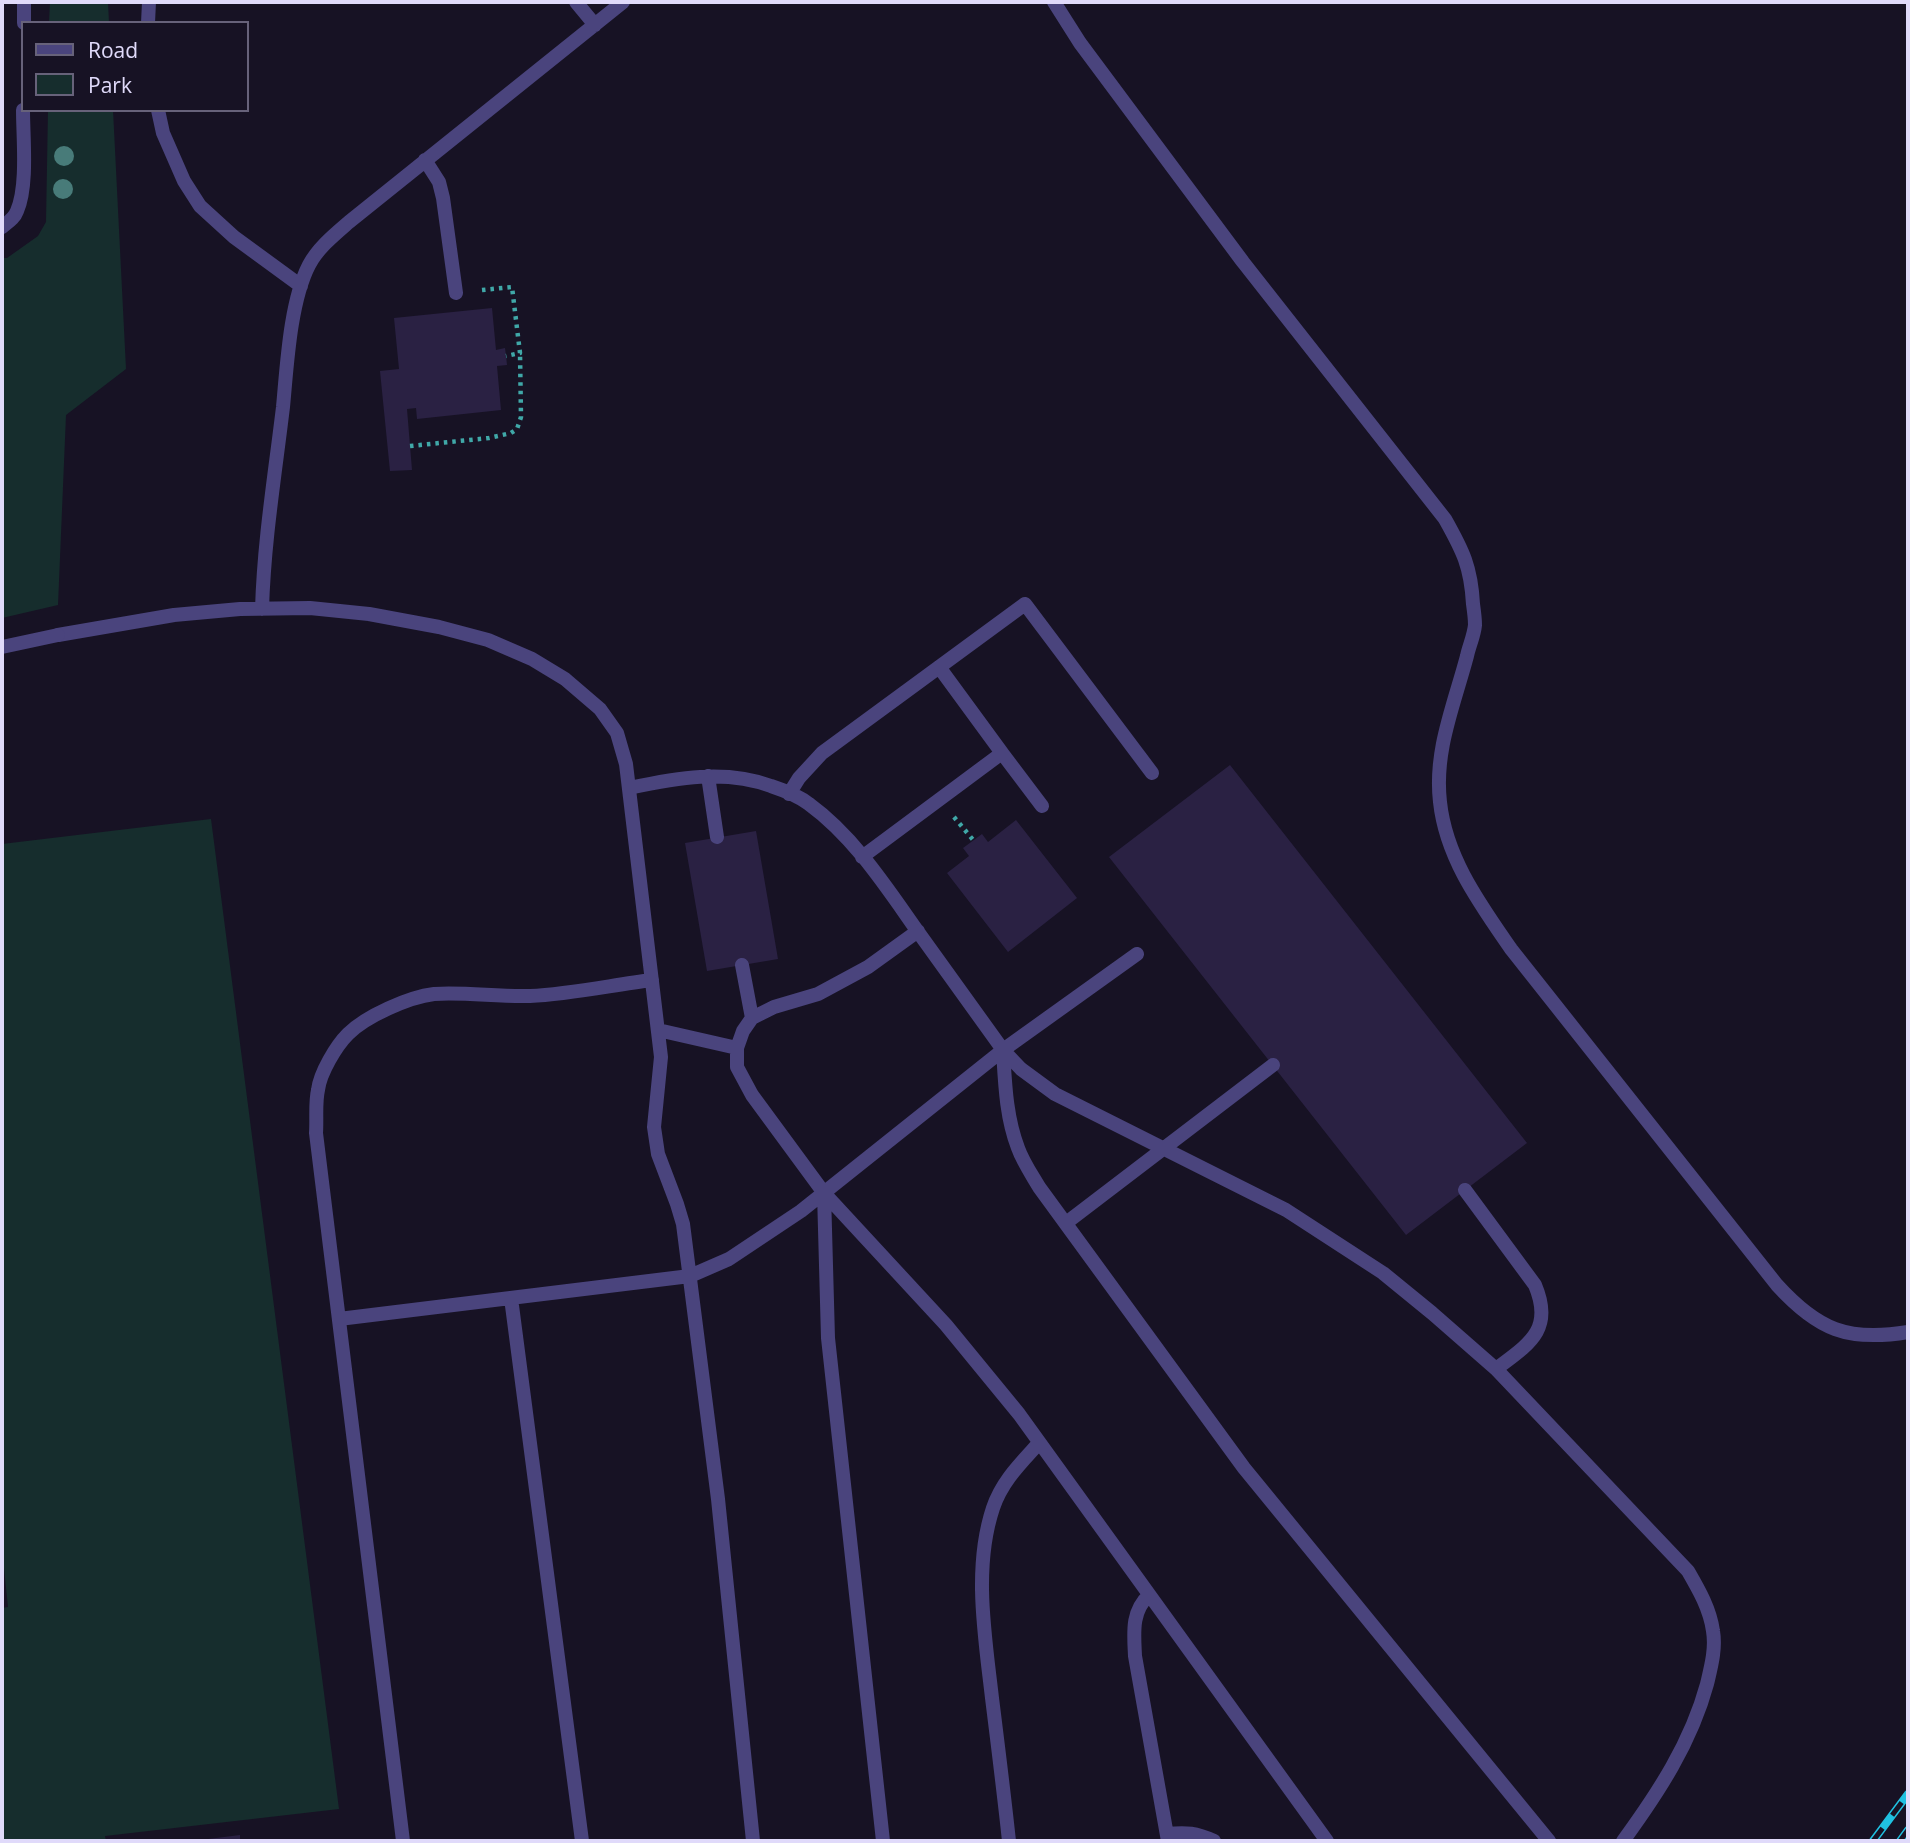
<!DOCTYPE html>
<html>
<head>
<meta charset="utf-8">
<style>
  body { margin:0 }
  #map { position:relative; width:1910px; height:1843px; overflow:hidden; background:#171224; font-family:"Open Sans",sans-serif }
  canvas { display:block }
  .frame { position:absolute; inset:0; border:4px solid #e0dafa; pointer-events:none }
  .legend { position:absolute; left:21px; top:21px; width:228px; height:91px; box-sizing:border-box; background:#171224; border:2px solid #67627a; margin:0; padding:9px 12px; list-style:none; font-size:21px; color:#e0dafa }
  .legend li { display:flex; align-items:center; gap:14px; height:35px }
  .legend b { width:35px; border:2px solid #67627a }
</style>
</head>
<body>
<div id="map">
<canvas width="1910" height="1843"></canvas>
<div class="frame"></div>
<ul class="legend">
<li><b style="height:9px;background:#4a447d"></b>Road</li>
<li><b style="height:19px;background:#162d2d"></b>Park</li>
</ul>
</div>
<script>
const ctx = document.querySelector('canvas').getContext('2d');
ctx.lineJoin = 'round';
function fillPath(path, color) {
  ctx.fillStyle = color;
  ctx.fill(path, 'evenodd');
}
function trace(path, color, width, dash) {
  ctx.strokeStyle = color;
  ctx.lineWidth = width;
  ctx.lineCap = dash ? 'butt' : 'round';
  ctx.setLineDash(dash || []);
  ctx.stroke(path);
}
const green = new Path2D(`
  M 50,2 L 108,2 L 109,23 L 49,23 Z
  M 48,110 L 113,110 L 126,369 L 66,415 L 58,605 L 2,618 L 2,258 L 7,258 L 38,236 L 46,222 Z
  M 211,819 L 339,1809 L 105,1836 L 106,1841 L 2,1841 L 2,1608 L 8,1607 L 2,1549 L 2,844 Z`);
const building = new Path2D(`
  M 492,308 L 496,350 L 505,348 L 506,356 L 507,365 L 497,366 L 501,410 L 417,419 L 416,408 L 407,409 L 412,470 L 390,471 L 380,371 L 399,369 L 394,318 Z
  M 1230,765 L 1527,1143 L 1406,1235 L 1109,857 Z
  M 1016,820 L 1077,898 L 1008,952 L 947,873 L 969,856 L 963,848 L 982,834 L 988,842 Z
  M 756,831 L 778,959 L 707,971 L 685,843 Z
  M 240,1835 L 240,1841 L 200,1841 L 200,1840 Z`);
const path = new Path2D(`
  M 482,290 L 512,287 L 520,353 L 506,356
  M 410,446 L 489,438 L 511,433 L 517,429 L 521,417 L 520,353
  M 954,817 L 974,841`);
const lane = new Path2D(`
  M 576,2 L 595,25
  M 1054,2 L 1080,43 L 1243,262 L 1445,519 C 1463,551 1471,567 1473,604 C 1474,611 1475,619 1475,625 C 1474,636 1469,646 1467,656 C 1454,705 1434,751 1440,802 C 1446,858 1480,904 1511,949 L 1777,1285 C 1818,1330 1848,1342 1908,1332
  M 148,23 L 149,2
  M 158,110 L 163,133 L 184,181 L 200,206 L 234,237 L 301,286
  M 425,160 L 439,182 L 443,198 L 456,293
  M 262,609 C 264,541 275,474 283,407 C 287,365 290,302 309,265 C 318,248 334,235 349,222 L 623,2
  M 58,635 L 174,615 L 240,609 L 310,608 L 369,614 L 439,627 L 488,640 L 532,659 L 565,679 L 600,709 L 617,733 L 626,764 L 661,1057 L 654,1127 L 658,1154 L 677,1204 L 683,1224 L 718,1499 L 753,1841
  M 1002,753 L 1042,806
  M 708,776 L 717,837
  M 789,794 L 799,778 L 822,753 L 1025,604 L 1152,773
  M 862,857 L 1002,753 L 939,667
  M 918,931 L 868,967 L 818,994 L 774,1007 L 752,1018 L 743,1031 L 737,1048 L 737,1067 L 752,1095 L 824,1193 L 946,1325 L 1019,1414 L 1327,1841
  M 742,965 L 752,1018
  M 658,1030 L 737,1048
  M 1003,1050 L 1021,1069 L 1055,1094 L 1286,1210 L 1383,1273 L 1432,1313 L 1496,1369 L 1688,1571 C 1699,1590 1710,1609 1713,1631 C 1716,1649 1711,1667 1707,1684 C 1691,1743 1658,1793 1623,1841
  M 1003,1050 C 1005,1083 1006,1117 1018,1148 C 1023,1162 1032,1175 1039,1187 L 1244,1468 L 1549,1841
  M 1003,1050 L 1137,954
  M 1465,1190 L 1535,1285 C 1554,1330 1529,1344 1496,1369
  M 824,1193 L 828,1338 L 883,1841
  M 1066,1223 L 1273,1065
  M 511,1298 L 582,1841
  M 339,1319 L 690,1276 L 729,1259 L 801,1211 L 1003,1050 C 974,1010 945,969 916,929 C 885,885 853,836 809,804 C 799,796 783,790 771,786 C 725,769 676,778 629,788
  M 1149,1595 C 1131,1612 1134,1633 1135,1656 L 1168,1841
  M 1167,1834 C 1187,1832 1196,1833 1214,1841
  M 403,1841 L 316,1133 C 317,1119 315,1103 318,1090 C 320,1073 336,1046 348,1034 C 366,1016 409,997 434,994 C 466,992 498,997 530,996 C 571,994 612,985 652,980
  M 1009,1841 C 1004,1794 998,1746 992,1698 C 985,1636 973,1568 993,1508 C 1002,1481 1021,1463 1039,1443`);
const street = new Path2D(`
  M 24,23 L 24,2
  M 2,227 C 8,222 14,219 17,211 C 28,186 23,138 23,110
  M 2,647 L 58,635`);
const rail = new Path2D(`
  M 1873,1841 L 1908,1794
  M 1900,1841 L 1908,1830`);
const trees = [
  [64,156],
  [63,189]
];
fillPath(green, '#162d2d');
fillPath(building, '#2a2143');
trace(path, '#40a8a8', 4.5, [3.5, 5]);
trace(lane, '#4a447d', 14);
trace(street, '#4a447d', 14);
trace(rail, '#20c0e0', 8);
trace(rail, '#171224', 5, [16]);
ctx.fillStyle = '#487b79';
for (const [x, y] of trees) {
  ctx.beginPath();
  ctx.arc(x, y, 10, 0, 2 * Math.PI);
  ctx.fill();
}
</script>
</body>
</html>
